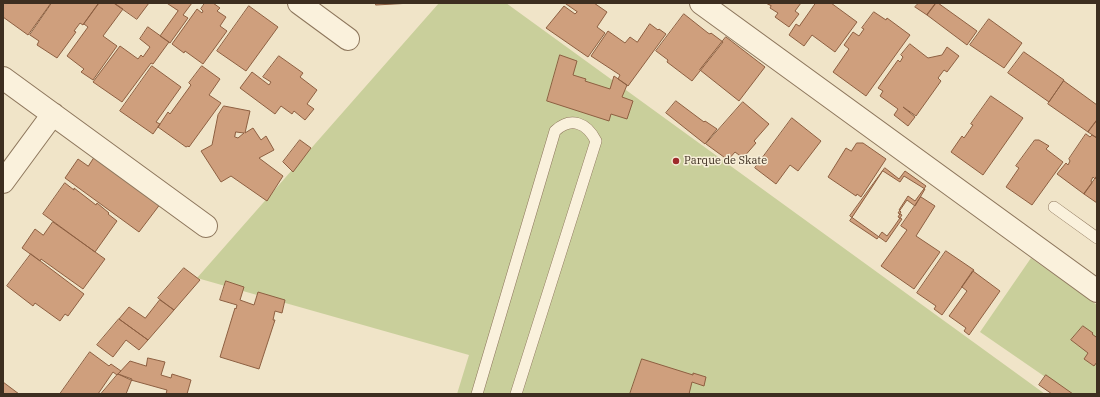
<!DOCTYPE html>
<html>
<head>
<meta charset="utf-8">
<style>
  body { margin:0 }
  #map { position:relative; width:1100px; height:397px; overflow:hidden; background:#f0e4c8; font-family:"IBM Plex Serif",serif }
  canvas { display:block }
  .frame { position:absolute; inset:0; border:4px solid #3d2e20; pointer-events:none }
</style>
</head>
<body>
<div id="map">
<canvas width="1100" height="397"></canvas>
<div class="frame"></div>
</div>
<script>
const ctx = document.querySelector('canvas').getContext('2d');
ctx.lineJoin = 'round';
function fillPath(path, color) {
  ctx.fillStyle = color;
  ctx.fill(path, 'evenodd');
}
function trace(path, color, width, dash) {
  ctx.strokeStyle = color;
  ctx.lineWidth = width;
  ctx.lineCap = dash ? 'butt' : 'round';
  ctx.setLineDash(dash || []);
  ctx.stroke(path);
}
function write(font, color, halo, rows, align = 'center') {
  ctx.font = font + ' "IBM Plex Serif",serif';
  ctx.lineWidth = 3;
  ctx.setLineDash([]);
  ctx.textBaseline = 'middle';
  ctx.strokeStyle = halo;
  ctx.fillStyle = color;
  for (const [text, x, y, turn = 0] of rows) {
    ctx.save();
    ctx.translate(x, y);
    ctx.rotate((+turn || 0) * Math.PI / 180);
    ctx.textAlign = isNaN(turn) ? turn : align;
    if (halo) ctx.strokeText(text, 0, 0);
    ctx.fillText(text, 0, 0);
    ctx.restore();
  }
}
const green = new Path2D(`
  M 439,3 L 506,3 L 1045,394 L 457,394 L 469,355 L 197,278 Z
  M 1031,258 L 1097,305 L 1097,394 L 1070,394 L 980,332 Z`);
const building = new Path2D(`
  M 3,3 L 51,3 L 28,35 L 3,17 Z
  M 52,3 L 99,3 L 83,25 L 80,23 L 74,31 L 76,32 L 57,58 L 37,45 L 39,41 L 30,35 Z
  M 99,3 L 114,3 L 123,9 L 103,36 L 117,46 L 93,80 L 81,72 L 84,69 L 67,56 L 88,27 L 84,24 Z
  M 114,3 L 149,3 L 137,19 Z
  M 167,3 L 192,3 L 183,15 L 188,18 L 170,43 L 160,36 L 178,11 Z
  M 205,3 L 213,3 L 220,8 L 217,11 L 226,17 L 220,26 L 227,31 L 203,64 L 185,51 L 184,53 L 172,44 L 197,9 L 202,13 L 203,11 L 201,9 Z
  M 376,3 L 412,3 L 376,5 Z
  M 565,3 L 594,3 L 607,12 L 597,27 L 605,33 L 588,57 L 546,28 L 564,6 L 575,14 L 577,12 Z
  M 766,3 L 801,3 L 795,11 L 799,14 L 789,27 L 775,17 L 778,13 L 770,8 L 771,6 Z
  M 816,3 L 831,3 L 857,22 L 835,52 L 812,35 L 804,46 L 789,35 L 796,24 L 799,26 Z
  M 919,3 L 936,3 L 927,15 L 915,7 Z
  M 936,3 L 938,3 L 977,31 L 967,45 L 927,15 Z
  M 249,6 L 278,27 L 246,71 L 217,51 Z
  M 874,12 L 886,20 L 887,18 L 910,35 L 866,96 L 833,72 L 849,49 L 844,45 L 853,32 L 859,36 L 864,29 L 862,28 Z
  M 684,14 L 708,33 L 710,34 L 711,33 L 723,42 L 692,81 L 667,62 L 668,60 L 656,51 Z
  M 989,19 L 1022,43 L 1004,68 L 970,45 Z
  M 650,24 L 658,30 L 659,29 L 666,34 L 628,86 L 618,79 L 620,75 L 591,56 L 608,31 L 625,43 L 630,37 L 637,42 Z
  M 148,27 L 169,42 L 153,64 L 151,63 L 122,102 L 93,82 L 120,46 L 138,59 L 141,55 L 143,57 L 150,47 L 140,39 Z
  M 726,37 L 765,67 L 739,101 L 700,70 Z
  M 910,44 L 928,58 L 942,55 L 947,47 L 959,56 L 947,72 L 944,70 L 938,78 L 941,81 L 916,116 L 903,107 L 915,117 L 908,126 L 894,115 L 898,109 L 880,96 L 883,91 L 878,88 L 898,60 L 900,62 L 903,57 L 901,55 Z
  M 1024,52 L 1064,80 L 1049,102 L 1008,73 Z
  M 560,55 L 577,61 L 573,75 L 586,79 L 585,81 L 610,89 L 614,76 L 627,85 L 622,97 L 633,101 L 627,119 L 611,114 L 609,121 L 547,101 Z
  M 279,56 L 303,73 L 300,77 L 317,90 L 307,104 L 314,109 L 305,120 L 294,111 L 292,114 L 281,106 L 275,114 L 240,88 L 252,72 L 269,85 L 271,82 L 263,77 Z
  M 152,66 L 181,87 L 156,122 L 160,124 L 153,134 L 120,111 Z
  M 202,66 L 220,79 L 209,95 L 221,103 L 189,147 L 188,146 L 186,147 L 158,127 L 168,112 L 170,114 L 191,85 L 189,83 Z
  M 1064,81 L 1097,105 L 1097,120 L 1088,132 L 1048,104 Z
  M 991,96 L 1023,118 L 983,175 L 951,152 L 962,136 L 964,138 L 973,125 L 971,124 Z
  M 676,101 L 704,122 L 705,121 L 717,129 L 705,144 L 666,113 Z
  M 743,102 L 769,124 L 754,141 L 756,143 L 743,158 L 735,152 L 728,160 L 706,144 Z
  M 224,106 L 250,111 L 245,133 L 253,128 L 261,140 L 266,136 L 274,150 L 259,158 L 283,176 L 267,201 L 231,176 L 221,182 L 201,151 L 212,145 L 218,115 ZM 236,132 L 244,133 L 238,138 L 235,137 Z
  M 792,118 L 821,141 L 798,171 L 790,165 L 776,184 L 755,168 Z
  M 1097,120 L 1097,138 L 1088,132 Z
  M 1086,134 L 1090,137 L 1092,135 L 1097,138 L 1097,176 L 1095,179 L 1093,177 L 1091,181 L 1092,183 L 1084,194 L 1057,174 L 1066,163 L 1068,165 L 1070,161 L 1069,159 Z
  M 300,140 L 311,148 L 293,172 L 283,162 Z
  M 1035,140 L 1039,140 L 1049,146 L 1046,149 L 1063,162 L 1032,205 L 1006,187 L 1019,168 L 1016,166 Z
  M 857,143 L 863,143 L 886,159 L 861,197 L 857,194 L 856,196 L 828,177 L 846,148 L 851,151 Z
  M 96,155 L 161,203 L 139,232 L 65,178 L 78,159 L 88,166 Z
  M 885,168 L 899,179 L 905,171 L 926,186 L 915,201 L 908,196 L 899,210 L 901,212 L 898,217 L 902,219 L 886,242 L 850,216 Z
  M 883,171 L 900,182 L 904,176 L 925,189 L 915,206 L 907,200 L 898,213 L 902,215 L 893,228 L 887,236 L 882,232 L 877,239 L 850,221 Z
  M 1097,176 L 1097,203 L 1084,194 Z
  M 65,183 L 74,190 L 74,188 L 96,205 L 97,203 L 109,213 L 108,214 L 117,221 L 95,252 L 43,214 Z
  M 921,197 L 935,206 L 916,236 L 940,252 L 914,289 L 881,266 L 907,230 L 901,226 Z
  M 53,222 L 105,259 L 83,289 L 41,259 L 40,261 L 22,248 L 35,229 L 43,235 Z
  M 946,251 L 974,270 L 942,315 L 934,309 L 936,306 L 917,293 Z
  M 31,254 L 84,294 L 68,316 L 65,314 L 60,321 L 35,303 L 33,306 L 7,286 Z
  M 184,268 L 200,280 L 174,310 L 158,298 Z
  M 973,271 L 1000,291 L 969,335 L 964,331 L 966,328 L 949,316 L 967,291 L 962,287 Z
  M 226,281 L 244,287 L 240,300 L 254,305 L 258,292 L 285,300 L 282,313 L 275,311 L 273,320 L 275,320 L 259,369 L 220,357 L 235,308 L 236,309 L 237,305 L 220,300 Z
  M 160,300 L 174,310 L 148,340 L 119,319 L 129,307 L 145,318 Z
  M 119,319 L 148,340 L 139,350 L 126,340 L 113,357 L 97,345 Z
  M 1083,326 L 1093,333 L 1092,334 L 1096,337 L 1097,335 L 1097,362 L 1094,366 L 1084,359 L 1088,353 L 1071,340 Z
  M 90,352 L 109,366 L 111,364 L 121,371 L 117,375 L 113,372 L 98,394 L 60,394 Z
  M 148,358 L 165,362 L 161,375 L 171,378 L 172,374 L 191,380 L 187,394 L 166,394 L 167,390 L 131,380 L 118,374 L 130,361 L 146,366 Z
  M 642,359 L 693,375 L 693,373 L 706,377 L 704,386 L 692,382 L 689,394 L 630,394 Z
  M 118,374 L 132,379 L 126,394 L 101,394 Z
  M 1046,375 L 1073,394 L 1052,394 L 1039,385 Z
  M 3,382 L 19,394 L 3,394 Z`);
const lane = new Path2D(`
  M 1054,207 L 1097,238
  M 477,394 L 555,131 C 571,116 587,123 596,141 L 516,394`);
const street = new Path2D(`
  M 299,3 L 348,39
  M 701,3 L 1097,291
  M 3,78 L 206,226
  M 3,182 L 53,114`);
const markers = [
  [676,161,4,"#9e2a2b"]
];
const poiNames = [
  ["Parque de Skate",684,161]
];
fillPath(green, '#c9cf9b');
fillPath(building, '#cf9f7d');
trace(building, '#8d5f41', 1);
trace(lane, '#8d765c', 12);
trace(street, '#8d765c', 24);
trace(lane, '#faf1dc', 11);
trace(street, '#faf1dc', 22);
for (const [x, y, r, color] of markers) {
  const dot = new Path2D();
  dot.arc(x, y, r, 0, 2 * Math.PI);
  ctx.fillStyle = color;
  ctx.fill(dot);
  trace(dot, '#f7eed8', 1.5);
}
write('11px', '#3d2e20', '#f7eed8', poiNames, 'left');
</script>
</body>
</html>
